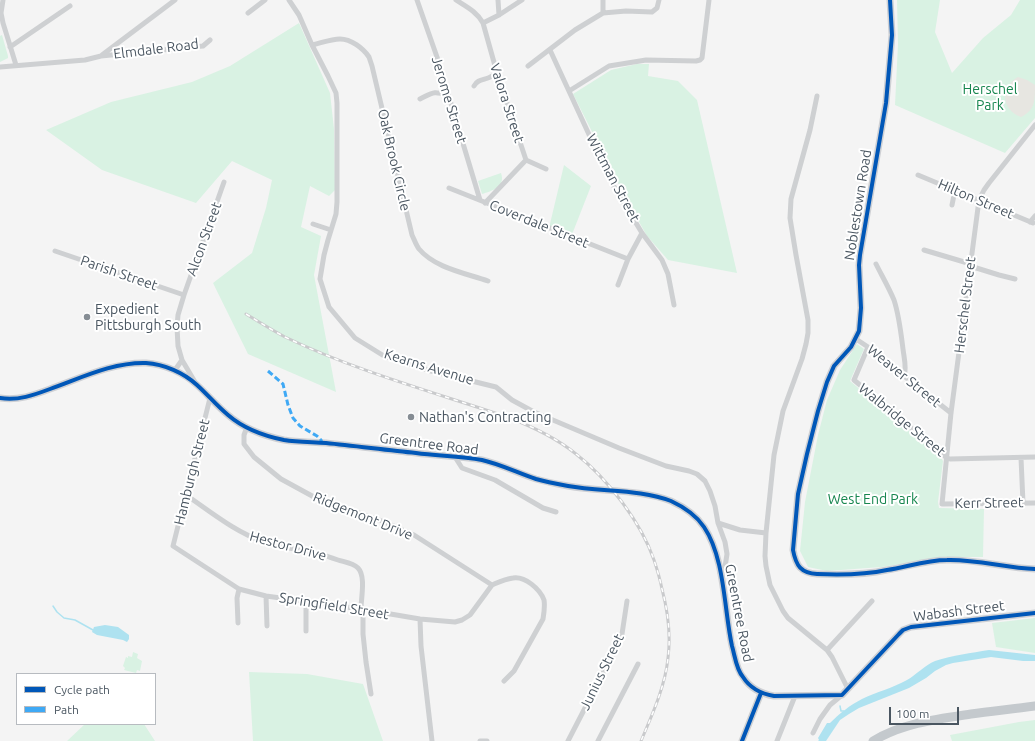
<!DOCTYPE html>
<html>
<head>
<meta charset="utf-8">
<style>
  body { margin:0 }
  #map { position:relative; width:1035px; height:741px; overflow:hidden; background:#f4f4f4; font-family:Ubuntu,sans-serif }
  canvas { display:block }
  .legend { position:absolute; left:16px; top:673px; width:140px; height:52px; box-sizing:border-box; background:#fff; border:1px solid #b7bbc0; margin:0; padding:5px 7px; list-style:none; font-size:12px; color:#4a5661 }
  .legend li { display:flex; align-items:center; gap:8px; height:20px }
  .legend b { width:20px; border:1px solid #b7bbc0 }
  .scale { position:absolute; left:889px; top:707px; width:70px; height:18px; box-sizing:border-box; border:2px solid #4a5661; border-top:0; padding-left:5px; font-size:12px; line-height:14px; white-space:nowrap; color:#4a5661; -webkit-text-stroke:3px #fff; paint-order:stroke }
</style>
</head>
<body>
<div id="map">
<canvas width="1035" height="741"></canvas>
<ul class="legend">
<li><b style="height:5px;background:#0057b8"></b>Cycle path</li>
<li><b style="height:5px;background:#3fa9f5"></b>Path</li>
</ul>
<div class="scale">100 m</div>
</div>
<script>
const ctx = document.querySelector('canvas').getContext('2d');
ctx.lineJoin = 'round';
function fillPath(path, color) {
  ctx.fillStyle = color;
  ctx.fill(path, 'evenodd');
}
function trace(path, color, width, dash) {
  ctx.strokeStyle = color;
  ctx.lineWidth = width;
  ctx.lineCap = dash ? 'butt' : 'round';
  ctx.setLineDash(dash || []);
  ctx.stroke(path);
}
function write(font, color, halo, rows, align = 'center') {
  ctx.font = font + ' Ubuntu,sans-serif';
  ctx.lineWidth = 4;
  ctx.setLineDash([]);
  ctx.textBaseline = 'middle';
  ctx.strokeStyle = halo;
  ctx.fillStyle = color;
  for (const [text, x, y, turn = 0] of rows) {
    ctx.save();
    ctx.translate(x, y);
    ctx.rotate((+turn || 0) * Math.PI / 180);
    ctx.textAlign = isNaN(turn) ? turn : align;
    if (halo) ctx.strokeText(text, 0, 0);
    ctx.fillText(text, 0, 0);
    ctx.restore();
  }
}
const green = new Path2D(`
  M 897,0 L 940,0 L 935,32 L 952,73 L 983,38 L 1011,15 L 1020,0 L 1035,0 L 1035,118 L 1005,153 L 895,105 L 898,44 Z
  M 299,23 L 330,93 L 334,129 L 335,190 L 329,196 L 310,186 L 301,227 L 321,236 L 314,275 L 336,392 L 248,354 L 213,283 L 252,253 L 266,208 L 272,180 L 232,161 L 196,203 L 102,170 L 46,130 L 111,102 L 192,82 L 230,66 Z
  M 2,35 L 8,56 L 8,58 L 0,62 L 0,36 Z
  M 637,64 L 649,64 L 648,76 L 678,81 L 697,100 L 737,273 L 668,260 L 647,236 L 624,195 L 573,94 L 611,70 Z
  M 564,165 L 591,186 L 571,237 L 549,228 Z
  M 501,173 C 506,187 492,191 482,194 L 478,181 Z
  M 857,344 L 864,349 L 850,381 L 940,456 L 943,461 L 938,502 L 939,508 L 984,509 L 983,557 L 946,557 L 882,567 L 827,571 L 808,567 L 800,551 L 805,502 L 818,435 L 827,400 L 840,370 Z
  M 1035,618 L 1035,653 L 996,647 L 992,623 Z
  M 133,652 L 138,654 L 137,658 L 142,661 L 140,671 L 137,670 L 136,673 L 124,670 L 125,668 L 123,666 L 126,657 L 128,658 L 128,656 L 132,657 Z
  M 249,672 L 307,674 L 363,684 L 383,741 L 253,741 Z
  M 1035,720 L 1035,741 L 952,741 L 950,735 L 1019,722 Z
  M 85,724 L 144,724 L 155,741 L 67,741 Z`);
const sand = new Path2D(`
  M 1018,77 L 1027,80 L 1035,85 C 1035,101 1035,110 1021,117 C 1001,110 1000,87 1018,77 Z`);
const water = new Path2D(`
  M 105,625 L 118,627 L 129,635 L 129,639 L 127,642 L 123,640 L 97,635 L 92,632 L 94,627 Z
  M 989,650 L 1035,655 L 1035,661 L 1023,661 L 991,657 L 953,663 L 946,665 L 935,671 L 926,678 L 909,688 L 859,708 L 849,714 L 840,720 L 826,741 L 818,741 L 819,740 L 818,738 L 827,723 L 830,723 C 839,714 850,705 862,699 C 876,692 893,688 907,680 C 916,675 925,665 935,661 C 953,655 971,653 989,650 Z`);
const stream = new Path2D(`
  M 53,606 L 57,612 L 64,618 L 75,620 L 93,630
  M 840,706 L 841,711 L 844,711`);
const minor = new Path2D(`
  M 3,0 L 1,13 L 3,23 L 16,65
  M 289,0 L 299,15 L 312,45 L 328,76 L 336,93 L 337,103 L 337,202 L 336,214 L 328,240 L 324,255 L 320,279 L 329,307 L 355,338 L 384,356 L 431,371 L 496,387 L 512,400 L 534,412 L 619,448 L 666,466 L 689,471 L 697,474 L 705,481 L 710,491 L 715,506 L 718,523 L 725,542 L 727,554 L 725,567 L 724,571 L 720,573
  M 417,0 L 437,57 L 480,200
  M 456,0 C 467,7 477,12 483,23 L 497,73 L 526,160
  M 498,0 L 499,15
  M 248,13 L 265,0
  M 603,13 L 603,0
  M 483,23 L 499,15 L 522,0
  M 312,45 C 321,43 331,39 340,39 C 351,39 363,48 369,57 C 370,60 371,63 372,66 L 412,235 C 414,239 416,245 419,249 C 435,268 465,273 488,281
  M 10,47 L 70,6
  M 550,50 L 610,180 L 642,233 L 662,260 L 668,274 L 674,305
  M 102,55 L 175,0
  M 528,66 L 575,30 L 603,13 L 626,11 L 652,12 L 657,8 L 659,0
  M 0,67 L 85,60 L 101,56 L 203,46 L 210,40
  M 474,86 C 477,80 482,80 488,78 C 491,77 494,75 497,73
  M 569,91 L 609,66 L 646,60 L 696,61 L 700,60 L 702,58 L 709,0
  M 817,96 L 810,130 L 791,199 L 790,218 L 796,255 L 808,320 L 808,333 L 806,344 L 802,359 L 783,411 L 774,455 L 766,533 L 765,556 L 766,566 L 770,585 L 783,611 L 788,618 L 827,650 L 832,657 L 848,689
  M 420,99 C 434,92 433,91 448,95
  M 1035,125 L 989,183 L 984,190 L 979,200 L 951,413 L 942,504 L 1035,503
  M 526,160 L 546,169
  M 918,175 L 1033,223
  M 449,188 L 628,259
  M 485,203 L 526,160
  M 952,205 L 955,190
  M 1030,222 L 1035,216
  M 313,224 L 331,230
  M 924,250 L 971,264
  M 55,251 L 184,295
  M 876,264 C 882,276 889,288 894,300 C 899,315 901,333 903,349 C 904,358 907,368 904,376
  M 970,266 L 999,275 L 1015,279
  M 618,285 L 628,259 L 642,233
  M 856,339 L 868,347 L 904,376 L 951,413
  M 868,347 L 854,380 L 947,458 L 950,459 L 1035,457
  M 182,360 L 195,382
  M 175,370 L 182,360 L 178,346 L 177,327 L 178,315 L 184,295 L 224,182
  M 210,398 L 173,546 L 239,589 L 266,596 L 361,609 L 420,619 L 455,622 L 462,620 L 470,615 L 492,585
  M 247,427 L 244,435 L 244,444 L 254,457 L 281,479 L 314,497 L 382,521 L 414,535 L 492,585 C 499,582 505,579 513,578 C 525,576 540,589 544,600 C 545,606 544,613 543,619 L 514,671 L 504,681
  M 455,457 L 462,468 L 495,480 L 543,508 L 556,512
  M 1021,458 L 1023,503
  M 186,495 C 211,512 235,532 264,542 C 282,548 302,550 321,554 C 326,556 332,558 338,560 C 344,562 353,563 358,568 C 366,576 361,598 361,609
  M 718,523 L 740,530 L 766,533
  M 266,596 L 267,626
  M 306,601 L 306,631
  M 363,610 L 363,634 L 366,662 L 371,694
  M 420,619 L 421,646 L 432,741
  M 238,623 L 237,598 L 239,589
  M 827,650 L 872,601
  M 813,733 L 820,719 L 830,705 L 842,695
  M 480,741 L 487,741
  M 568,741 L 617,646 L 622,634 L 627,601
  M 598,741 L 638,664
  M 777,741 L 795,696`);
const tertiary = new Path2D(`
  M 742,741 L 761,693`);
const secondary = new Path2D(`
  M 890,0 L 892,35 L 886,103 L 860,255 L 859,265 L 861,308 L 859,331 L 851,347 L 834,366 L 827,382 L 818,411 L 807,454 L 798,494 L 793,550 C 796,566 801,573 817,574 C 840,575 864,575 887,570 C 907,567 926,560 947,560 C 977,559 1005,568 1035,569
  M 0,398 C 18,401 34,395 50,389 C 81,378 113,362 146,363 C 164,364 184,373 197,385 C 208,395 217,406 228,415 C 243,428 264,436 284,440 C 297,442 312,442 326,443 C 356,446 386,450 416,453 C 438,456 460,456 482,460 C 500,464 518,473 536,479 C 546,482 557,484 568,486 C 601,492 641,489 671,501 C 684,507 696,515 704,527 C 725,558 724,610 732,646 C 735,656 736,669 743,677 C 750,688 762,694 774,696 L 842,695 L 899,634 L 903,630 L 911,627 L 1035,613`);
const trunk = new Path2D(`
  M 873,741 C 903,723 937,719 971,714 C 992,711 1014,709 1035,706`);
const rail = new Path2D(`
  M 246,314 C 259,322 272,330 285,337 C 356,371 433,392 507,417 C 531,426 555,437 576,454 C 607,478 641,522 654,560 C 657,569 660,579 662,589 C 668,612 671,635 668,658 C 665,687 652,715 641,741`);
const quiet = new Path2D(`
  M 268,371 L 283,384 L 288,405 L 293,418 L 300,426 L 317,436 L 321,440 L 322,443`);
const cycleway = new Path2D(`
  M 890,0 L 892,35 L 886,103 L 860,255 L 859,265 L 861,308 L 859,331 L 851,347 L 834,366 L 827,382 L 818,411 L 807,454 L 798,494 L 793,550 C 796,566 801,573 817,574 C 840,575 864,575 887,570 C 907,567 926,560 947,560 C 977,559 1005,568 1035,569
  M 0,398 C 18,401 34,395 50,389 C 81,378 113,362 146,363 C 164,364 184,373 197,385 C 208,395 217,406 228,415 C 243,428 264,436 284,440 C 297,442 312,442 326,443 C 356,446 386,450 416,453 C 438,456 460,456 482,460 C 500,464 518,473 536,479 C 546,482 557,484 568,486 C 601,492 641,489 671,501 C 684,507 696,515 704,527 C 725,558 724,610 732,646 C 735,656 736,669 743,677 C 750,688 762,694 774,696 L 842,695 L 899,634 L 903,630 L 911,627 L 1035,613
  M 742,741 L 761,693`);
const markers = [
  [87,317,4,"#868d94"],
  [411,417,4,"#868d94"]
];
const streetNames = [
  ["Elmdale Road",156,49,-7],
  ["Jerome Street",449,100,73],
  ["Valora Street",507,103,72],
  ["Oak Brook Circle",394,160,77],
  ["Wittman Street",613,178,62],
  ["Hilton Street",976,199,23],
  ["Noblestown Road",858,205,-81],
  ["Coverdale Street",539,224,22],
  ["Alcon Street",204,239,-70],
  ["Parish Street",119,273,19],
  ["Herschel Street",965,305,-83],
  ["Kearns Avenue",429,367,17],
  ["Weaver Street",904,376,39],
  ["Walbridge Street",902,420,39],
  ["Greentree Road",429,444,7],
  ["Hamburgh Street",192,472,-76],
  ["Kerr Street",989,503,-1],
  ["Ridgemont Drive",363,516,22],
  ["Hestor Drive",288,546,15],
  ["Springfield Street",334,606,9],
  ["Wabash Street",959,611,-7],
  ["Greentree Road",739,613,79],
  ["Junius Street",602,672,-64]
];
const parkNames = [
  ["Herschel",990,89],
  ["Park",990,105],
  ["West End Park",873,499]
];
const poiNames = [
  ["Expedient",95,309],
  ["Pittsburgh South",95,325],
  ["Nathan's Contracting",419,417]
];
fillPath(green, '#d9f2e3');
fillPath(sand, '#e7e6e1');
fillPath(water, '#aee2f0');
trace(stream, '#aee2f0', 1.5);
trace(minor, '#ced0d2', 5);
trace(tertiary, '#ced0d2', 7);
trace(secondary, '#ced0d4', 7);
trace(trunk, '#c4c9cd', 9);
trace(rail, '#c9cacc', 3);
trace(rail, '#fff', 1.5, [4.5]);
trace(quiet, '#3fa9f5', 3, [6, 3]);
trace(cycleway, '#0057b8', 4);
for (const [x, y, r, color] of markers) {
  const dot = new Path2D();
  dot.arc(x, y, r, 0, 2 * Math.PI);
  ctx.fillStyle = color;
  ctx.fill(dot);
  trace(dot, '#fff', 1.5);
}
write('14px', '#4a5661', '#fff', streetNames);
write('14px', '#17864f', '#fff', parkNames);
write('14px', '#4a5661', '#fff', poiNames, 'left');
</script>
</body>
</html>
